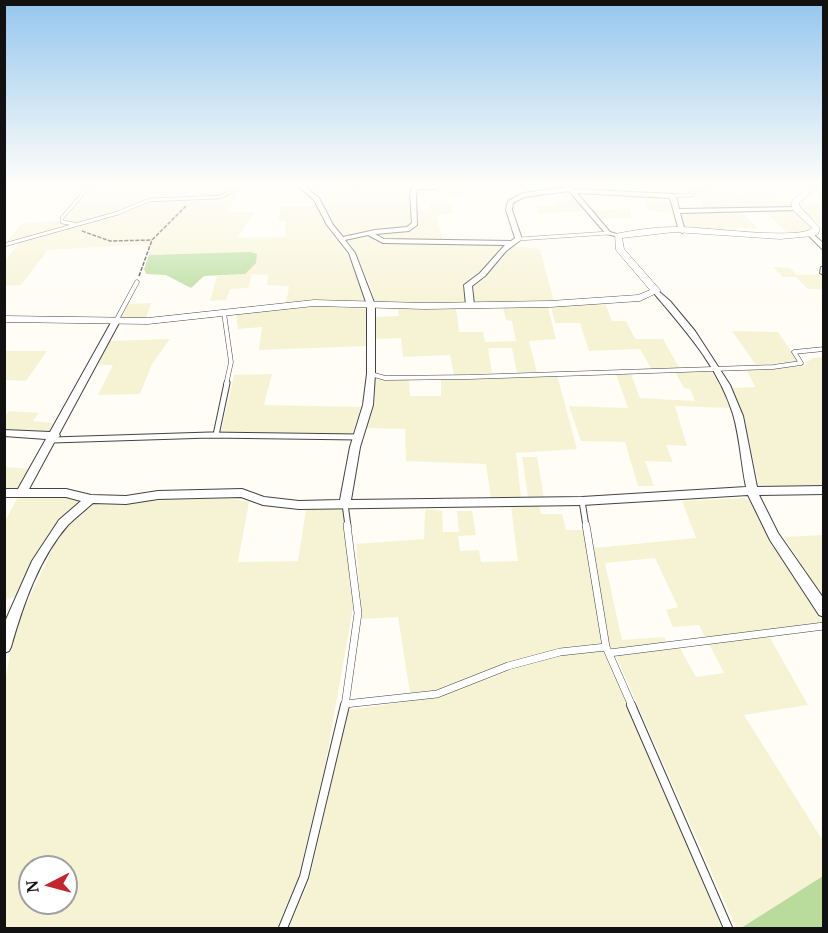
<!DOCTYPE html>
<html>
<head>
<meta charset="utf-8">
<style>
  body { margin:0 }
  #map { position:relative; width:828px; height:933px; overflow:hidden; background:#fffdf5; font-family:"Noto Serif",serif }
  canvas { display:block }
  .frame { position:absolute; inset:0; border:6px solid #111; pointer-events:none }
  .north { position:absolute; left:18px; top:855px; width:60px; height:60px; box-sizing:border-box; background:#fff; border:2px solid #a0a0a0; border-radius:50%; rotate:264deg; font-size:16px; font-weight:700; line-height:24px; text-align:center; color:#111 }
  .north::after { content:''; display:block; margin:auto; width:21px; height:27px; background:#c4262e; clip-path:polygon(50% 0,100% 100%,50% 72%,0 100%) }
</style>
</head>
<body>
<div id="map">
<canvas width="828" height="933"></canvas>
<div class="frame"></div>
<div class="north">N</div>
</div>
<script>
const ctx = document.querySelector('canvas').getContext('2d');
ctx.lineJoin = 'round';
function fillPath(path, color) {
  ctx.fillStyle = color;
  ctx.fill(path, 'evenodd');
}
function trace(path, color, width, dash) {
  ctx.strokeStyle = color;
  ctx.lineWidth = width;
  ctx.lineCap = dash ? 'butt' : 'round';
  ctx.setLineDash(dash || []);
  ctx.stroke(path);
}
const farmland = new Path2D(`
  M 120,184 L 141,184 L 139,188 L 183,186 L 178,198 L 148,200 L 119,212 L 78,224 L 64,221 L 87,191 L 114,191 Z
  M 201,184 L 242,184 L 224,195 L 192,197 Z
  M 360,184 L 434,184 L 434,185 L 414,186 L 410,196 L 412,218 L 408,227 L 344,238 L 333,224 L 320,199 L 313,192 L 361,189 Z
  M 438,184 L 469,184 L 470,187 L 466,187 L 466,195 L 417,194 L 418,188 L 439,188 Z
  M 596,184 L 710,184 L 696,187 L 692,191 L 680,190 L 682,195 L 596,191 Z
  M 713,186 L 736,195 L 748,196 L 749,190 L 771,192 L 774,198 L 791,199 L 791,206 L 705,210 L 701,201 L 706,200 L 696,197 L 697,190 Z
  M 235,191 L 237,193 L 228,212 L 255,212 L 237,238 L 285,237 L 286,221 L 278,221 L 281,207 L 317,206 L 326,223 L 346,249 L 367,301 L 286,303 L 289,286 L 267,285 L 268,275 L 252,274 L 248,288 L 230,289 L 226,300 L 210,301 L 217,276 L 245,274 L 161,254 L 149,255 L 152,244 L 48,250 L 21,285 L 5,286 L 4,262 L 20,242 L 147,202 L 221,197 Z
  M 570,191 L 586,211 L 538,214 L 536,206 L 556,205 L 552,196 L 561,196 L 559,192 Z
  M 646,195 L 672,196 L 676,214 L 647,210 Z
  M 432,201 L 453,202 L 452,214 L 437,215 L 442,239 L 378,238 L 376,234 L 379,232 L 411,229 L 417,226 L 416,210 L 430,209 L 430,203 Z
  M 801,201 L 823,204 L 823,224 L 819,224 L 800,208 Z
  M 630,208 L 631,218 L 600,219 L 592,210 Z
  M 794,209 L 810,227 L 807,232 L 789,234 L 764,211 Z
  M 742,211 L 758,229 L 736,228 L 738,232 L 683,229 L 680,212 Z
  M 59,221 L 72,225 L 5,244 L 22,223 Z
  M 370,235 L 375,241 L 384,242 L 505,246 L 480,277 L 465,284 L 466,301 L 463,304 L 375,304 L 371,287 L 352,246 L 346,240 Z
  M 511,246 L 540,249 L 554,302 L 474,303 L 471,287 L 484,279 L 503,253 Z
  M 773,267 L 790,268 L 797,275 L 821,274 L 823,289 L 808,289 L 796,277 L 783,277 Z
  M 151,303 L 146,318 L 121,319 L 128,304 Z
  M 605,303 L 612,321 L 626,321 L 635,339 L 663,339 L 680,369 L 652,370 L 640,349 L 589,351 L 580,323 L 555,323 L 551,307 Z
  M 313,306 L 366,309 L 366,346 L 259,350 L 262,327 L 238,329 L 236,315 Z
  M 548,307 L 556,339 L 529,341 L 537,372 L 517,373 L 512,348 L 488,348 L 492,373 L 454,375 L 450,355 L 403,357 L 401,338 L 375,339 L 376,317 L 399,316 L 398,309 L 456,308 L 459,332 L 483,332 L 485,342 L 516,341 L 512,321 L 506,320 L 503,308 Z
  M 732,331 L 778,332 L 798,361 L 756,365 Z
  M 170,339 L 152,364 L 140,394 L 98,395 L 113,365 L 98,365 L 110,341 Z
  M 5,351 L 47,351 L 26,381 L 5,380 Z
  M 822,357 L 823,487 L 766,488 L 759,485 L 749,441 L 732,388 L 755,387 L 747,370 L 806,366 L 805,363 L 813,358 Z
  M 675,372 L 712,372 L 723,389 L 730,408 L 675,406 L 687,446 L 666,445 L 673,462 L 645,461 L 654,486 L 638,486 L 625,442 L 581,441 L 569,406 L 628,408 L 616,374 L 631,374 L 640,398 L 695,401 L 690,389 L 684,388 Z
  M 272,374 L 264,405 L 361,407 L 352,435 L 221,432 L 234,375 Z
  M 557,375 L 577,449 L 516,453 L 521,497 L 491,499 L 486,464 L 406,461 L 405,429 L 366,428 L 375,403 L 375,379 L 409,380 L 410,396 L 441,396 L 441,380 Z
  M 9,411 L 39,413 L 33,421 L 53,423 L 48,433 L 5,430 L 5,416 Z
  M 522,457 L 537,457 L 544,498 L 528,497 Z
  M 4,467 L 32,469 L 19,490 L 5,491 Z
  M 19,495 L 61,497 L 83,501 L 49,533 L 17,596 L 5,600 L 5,521 Z
  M 229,498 L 249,502 L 238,562 L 298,561 L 306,509 L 342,507 L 353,608 L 325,766 L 298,878 L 277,928 L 4,928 L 5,682 L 15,629 L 55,543 L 65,527 L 93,503 ZM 30,867 L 66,867 L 66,903 L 30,903 Z
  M 744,498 L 750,501 L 823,623 L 705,637 L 699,625 L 673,627 L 666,610 L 678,607 L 655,558 L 605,563 L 622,640 L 664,637 L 667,643 L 610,649 L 594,548 L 696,538 L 682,501 Z
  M 539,505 L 541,514 L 562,514 L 566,530 L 583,530 L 602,643 L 562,647 L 436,690 L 410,693 L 398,617 L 362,619 L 356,544 L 424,539 L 425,509 L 442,511 L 443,532 L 459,532 L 457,511 L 472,511 L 476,535 L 458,536 L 460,551 L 479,550 L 481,562 L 518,561 L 511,506 Z
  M 823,535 L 824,535 L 823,598 L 784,537 Z
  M 769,636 L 808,705 L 744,715 L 823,841 L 823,876 L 741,928 L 736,928 L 616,656 L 680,648 L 696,677 L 724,673 L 709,644 Z
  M 600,649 L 606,652 L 722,928 L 289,928 L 309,881 L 348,710 L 437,697 L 508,671 L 561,655 Z`);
const forest = new Path2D(`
  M 251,252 L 257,254 L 256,263 L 245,274 L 204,276 L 191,288 L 166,275 L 146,274 L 144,269 L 149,255 Z
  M 823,876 L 823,928 L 741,928 Z`);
const path = new Path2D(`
  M 82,231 L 110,241 L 152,240
  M 139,276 L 152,240 L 186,206`);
const serviceFar4 = new Path2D(`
  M 673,196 L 692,195 L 695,189 L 712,184
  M 74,224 L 62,222 L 62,218 L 91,184
  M 519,239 L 608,233
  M 4,245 L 118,213 L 149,200 L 220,197 L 245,184`);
const serviceFar3 = new Path2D(`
  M 224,313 L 231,362 L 226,385
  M 116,321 L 137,282
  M 371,374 L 385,378 L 470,377 L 773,367 L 801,363 L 794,352 L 824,349`);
const serviceFar2 = new Path2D(`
  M 216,435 L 227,383
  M 53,440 L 210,435 L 358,437
  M 582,501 L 586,526
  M 345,504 L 348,526`);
const serviceFar1 = new Path2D(`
  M 586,525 L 606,647 L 632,706
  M 609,653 L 824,626
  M 345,704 L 437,694 L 508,666 L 560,652 L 606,647
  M 345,706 L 358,613 L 347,525`);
const service = new Path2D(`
  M 631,705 L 728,928
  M 283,928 L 304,877 L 345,705`);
const minor = new Path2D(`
  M 296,184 L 302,184 L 319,198 L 333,225 L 343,237 L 375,230 L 407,227 L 412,223 L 410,195 L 413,186 L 439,184 L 439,187 L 436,189 L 417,189 L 416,195 L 417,225 L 409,231 L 375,234 L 384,239 L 511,241 L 515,238 L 506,210 L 508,201 L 523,193 L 570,187 L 574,189 L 673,194 L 676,196 L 679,209 L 798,207 L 798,209 L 796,210 L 680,213 L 685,231 L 682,233 L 679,231 L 670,198 L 577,193 L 610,232 L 620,235 L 620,237 L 606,234 L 569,191 L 524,197 L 513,203 L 512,210 L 522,239 L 506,251 L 485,276 L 472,286 L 474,305 L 470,307 L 466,305 L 464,285 L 480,273 L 505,245 L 383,243 L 368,235 L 345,240 L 355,253 L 375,305 L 375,374 L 373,405 L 360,447 L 351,500 L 582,497 L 746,487 C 741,463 740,438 733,414 C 718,366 684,329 652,291 L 656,289 L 670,301 L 695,331 L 730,385 L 743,416 L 757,487 L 824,486 L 824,494 L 759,495 L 778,533 L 824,599 L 824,617 L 819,615 L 770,540 L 748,495 L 582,505 L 299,509 L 263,505 L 241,497 L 158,499 L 126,504 L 93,503 C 85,510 76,517 68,525 C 39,558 23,605 11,647 L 9,651 L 4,653 L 4,624 L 32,561 L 59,520 L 81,501 L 66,497 L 4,497 L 4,489 L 18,489 L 46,439 L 4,436 L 4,430 L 50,432 L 113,319 L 116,319 L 120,321 L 59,434 L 60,436 L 56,439 L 29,489 L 66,489 L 91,495 L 126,496 L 158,491 L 242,489 L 264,497 L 299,501 L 340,500 L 350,447 L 363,405 L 367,374 L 367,305 L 349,253 L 327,225 L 314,200 Z
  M 808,233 L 812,233 L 824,244 L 824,251 L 808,235 Z
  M 821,267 L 824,267 L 824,275 L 820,273 Z`);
const tertiary = new Path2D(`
  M 4,184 L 11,184 L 4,186 Z
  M 803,184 L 811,184 L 810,193 L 799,203 L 800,207 L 820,228 L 818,234 L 813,236 L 780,239 L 674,232 L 622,238 L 624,249 L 661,291 L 640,301 L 550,307 L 425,309 L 314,306 L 148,324 L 4,322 L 4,316 L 148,318 L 314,300 L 425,303 L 550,301 L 638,295 L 650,290 L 616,250 L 615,234 C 635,230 655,227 675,227 C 699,226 800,241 812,228 L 793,210 L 791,202 L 802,192 Z`);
fillPath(farmland, '#f6f3d4');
fillPath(forest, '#b9dc9c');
trace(serviceFar4, '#444', 4);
trace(serviceFar3, '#444', 5);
trace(serviceFar2, '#444', 7);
trace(serviceFar1, '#444', 8);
trace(service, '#444', 10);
trace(minor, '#444', 2);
trace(tertiary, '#444', 1);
trace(path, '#333', 1.5, [4, 1.5]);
trace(serviceFar4, '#fff', 3);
trace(serviceFar3, '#fff', 4);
trace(serviceFar2, '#fff', 5);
trace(serviceFar1, '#fff', 7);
trace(service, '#fff', 8);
fillPath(minor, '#fff');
fillPath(tertiary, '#fff');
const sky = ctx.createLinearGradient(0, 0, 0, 314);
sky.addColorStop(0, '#95c6ee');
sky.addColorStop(0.59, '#fffefa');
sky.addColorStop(1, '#fffefa00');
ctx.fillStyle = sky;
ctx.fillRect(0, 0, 828, 314);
</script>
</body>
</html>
